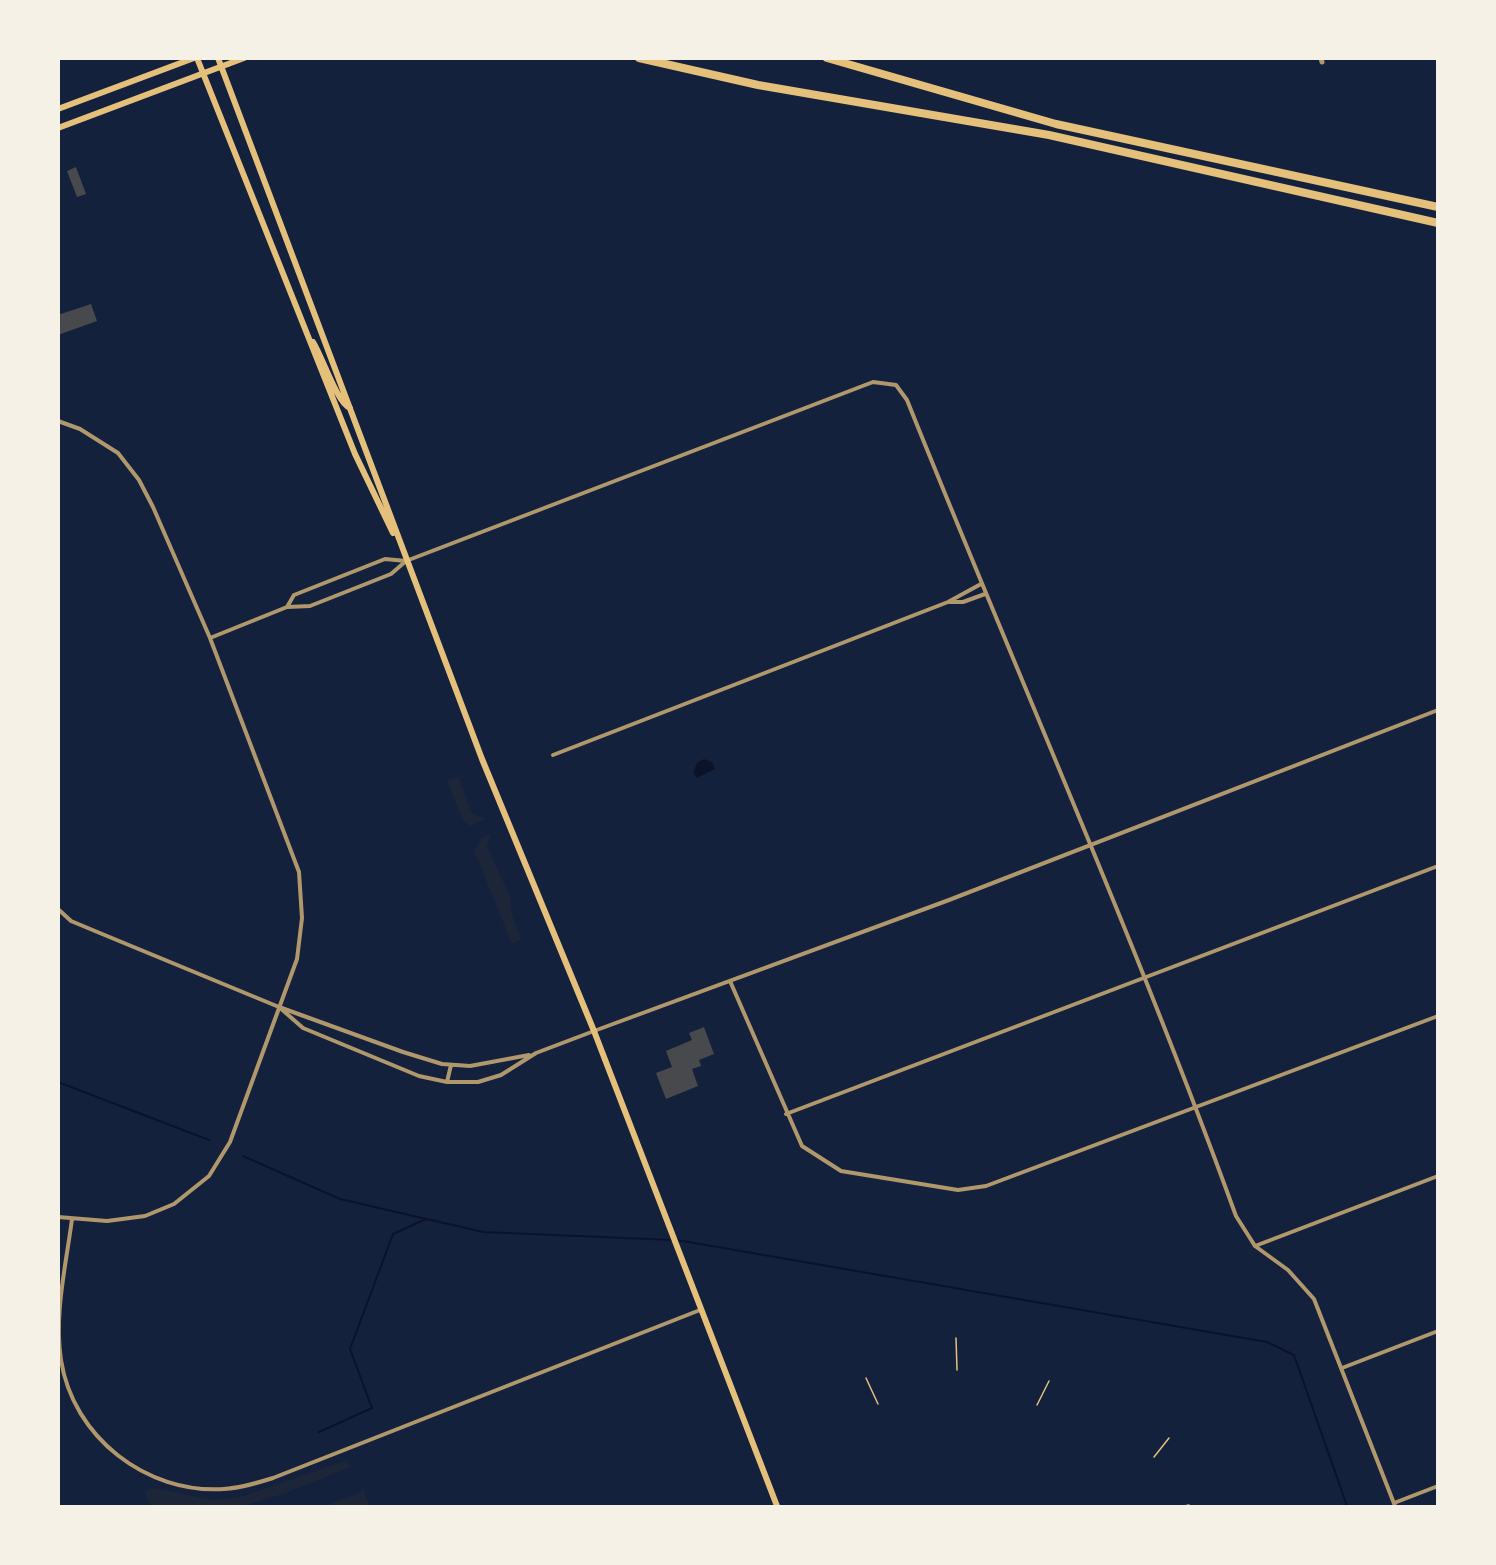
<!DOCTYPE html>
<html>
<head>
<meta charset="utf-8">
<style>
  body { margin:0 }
  #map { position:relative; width:1496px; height:1565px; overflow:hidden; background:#14213d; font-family:"IBM Plex Sans",sans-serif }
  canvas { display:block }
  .frame { position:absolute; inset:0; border:60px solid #f6f1e7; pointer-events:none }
</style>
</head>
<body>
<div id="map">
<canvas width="1496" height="1565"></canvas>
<div class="frame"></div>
</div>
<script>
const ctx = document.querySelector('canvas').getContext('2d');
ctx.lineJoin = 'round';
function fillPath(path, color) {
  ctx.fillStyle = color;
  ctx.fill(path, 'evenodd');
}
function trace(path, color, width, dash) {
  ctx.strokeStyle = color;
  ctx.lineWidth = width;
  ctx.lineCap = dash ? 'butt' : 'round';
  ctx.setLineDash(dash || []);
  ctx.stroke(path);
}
const green = new Path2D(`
  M 459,777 L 472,814 L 487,818 L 471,826 L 463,821 L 447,780 Z
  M 491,834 L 487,847 L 510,896 L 511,912 L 521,939 L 512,944 L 474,850 L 481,838 Z
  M 347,1460 L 350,1467 L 286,1493 L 246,1505 L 151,1506 L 144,1491 L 153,1488 L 213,1500 L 241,1497 Z
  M 360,1482 L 370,1506 L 324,1506 L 362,1492 Z`);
const water = new Path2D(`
  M 704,759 L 712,762 L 715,769 L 697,778 L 693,773 L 697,763 Z`);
const stream = new Path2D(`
  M 58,1082 L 209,1140
  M 243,1156 L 340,1199 L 483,1232 L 672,1240
  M 677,1240 L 1267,1342 L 1294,1355 L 1347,1506
  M 319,1432 L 372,1408 L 350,1349 L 393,1234 L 426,1219`);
const building = new Path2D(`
  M 76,167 L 86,194 L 77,197 L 67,171 Z
  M 91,304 L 97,321 L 58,335 L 58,315 Z
  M 704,1027 L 714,1054 L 699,1060 L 701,1066 L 692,1069 L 698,1086 L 666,1099 L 656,1073 L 672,1067 L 666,1051 L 692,1040 L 689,1033 Z`);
const path = new Path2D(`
  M 956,1338 L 957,1370
  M 866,1378 L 878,1404
  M 1037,1405 L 1049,1381
  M 1154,1457 L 1169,1438
  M 1184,1506 L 1189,1505`);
const minor = new Path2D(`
  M 58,421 L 80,429 L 118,453 L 139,480 L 153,507 L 210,638 L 299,872 L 302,918 L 297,959 L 230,1142 L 209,1176 L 174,1204 L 145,1216 L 107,1221 L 58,1217
  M 949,602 L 963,602 L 985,594
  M 287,607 L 294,595 L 385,559 L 406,561
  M 210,638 L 287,607 L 310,606 L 391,574 L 406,561 L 873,382 L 896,385 L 907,400 C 1016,672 1136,941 1236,1216 L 1255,1246 L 1288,1270 L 1314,1299 L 1395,1506
  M 553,755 L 948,602 L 981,584
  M 58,909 L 71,921 L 107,936 L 279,1007 L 403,1052 L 442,1064 L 470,1066 L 529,1055
  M 730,981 L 802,1146 L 841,1171 L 958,1190 L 986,1186 L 1438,1016
  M 279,1007 L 303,1028 L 419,1076 L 447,1082 L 478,1082 L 501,1075 L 536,1053 L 594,1031 L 949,900 L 1438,710
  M 447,1082 L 451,1065
  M 786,1114 L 1438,866
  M 72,1219 C 66,1265 54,1314 61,1360 C 73,1437 146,1494 224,1489 C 241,1488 257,1483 273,1478 L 700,1310
  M 1255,1246 L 1438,1176
  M 1342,1368 L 1438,1331
  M 1394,1503 L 1438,1486`);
const tertiary = new Path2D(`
  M 1321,58 L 1322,62`);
const secondary = new Path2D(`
  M 197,58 L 355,454 L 393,533
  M 218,58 L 482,759 L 594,1031 L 777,1506
  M 58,109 L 194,58
  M 58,128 L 244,58
  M 313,342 C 322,356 337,403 350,408`);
const motorway = new Path2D(`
  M 639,58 L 758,85 L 1049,135 L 1438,223
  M 827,58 L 1056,124 L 1438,207`);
fillPath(green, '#1d2539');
fillPath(water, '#0b132b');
trace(stream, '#0b132b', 2);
fillPath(building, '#48494c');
trace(path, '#e5c07b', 1.5);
trace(minor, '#b1986c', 4);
trace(tertiary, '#b1986c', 5);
trace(secondary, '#e5c07b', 6);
trace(motorway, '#e5c07b', 8);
</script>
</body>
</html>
